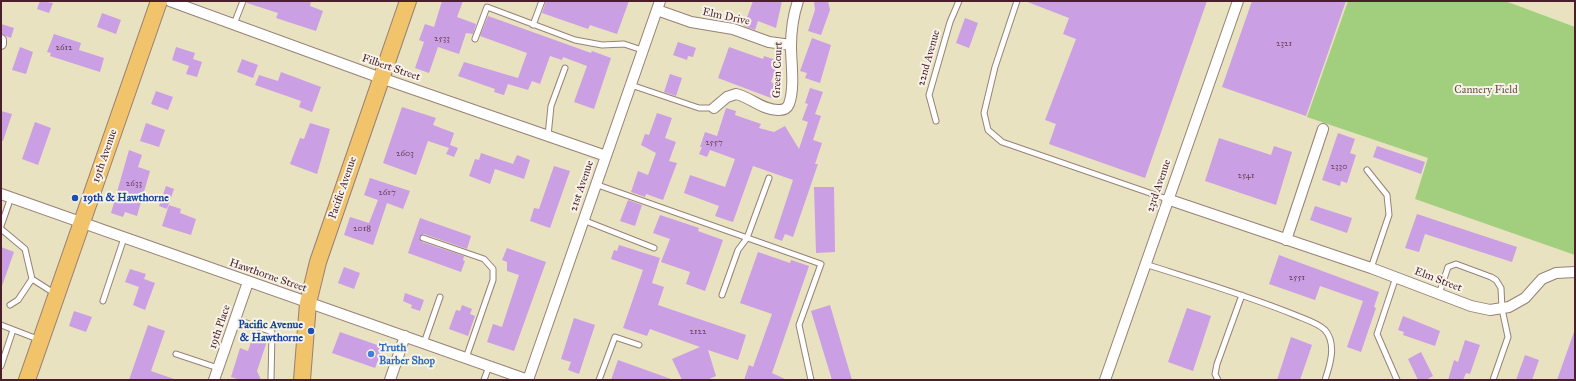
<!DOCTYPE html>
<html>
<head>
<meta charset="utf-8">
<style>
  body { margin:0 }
  #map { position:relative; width:1576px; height:381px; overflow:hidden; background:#e8e2c0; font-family:"IM FELL Great Primer",serif }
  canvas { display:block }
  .frame { position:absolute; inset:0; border:2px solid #4a1f2b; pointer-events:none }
</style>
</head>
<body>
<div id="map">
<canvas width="1576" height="381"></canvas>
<div class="frame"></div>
</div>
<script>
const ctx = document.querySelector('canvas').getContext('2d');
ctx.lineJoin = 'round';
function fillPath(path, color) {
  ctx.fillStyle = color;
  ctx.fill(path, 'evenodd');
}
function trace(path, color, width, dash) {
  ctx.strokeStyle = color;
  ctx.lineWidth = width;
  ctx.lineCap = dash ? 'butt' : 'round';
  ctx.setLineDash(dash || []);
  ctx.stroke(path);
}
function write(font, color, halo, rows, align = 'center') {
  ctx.font = font + ' "IM FELL Great Primer",serif';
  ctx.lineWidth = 4;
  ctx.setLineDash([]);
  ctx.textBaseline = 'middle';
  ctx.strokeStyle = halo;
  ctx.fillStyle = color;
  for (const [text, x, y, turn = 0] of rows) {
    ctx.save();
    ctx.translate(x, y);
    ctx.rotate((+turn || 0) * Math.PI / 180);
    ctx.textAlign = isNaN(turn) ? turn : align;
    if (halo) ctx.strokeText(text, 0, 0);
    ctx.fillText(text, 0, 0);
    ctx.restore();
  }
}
const green = new Path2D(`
  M 1348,1 L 1505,1 L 1575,27 L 1575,255 L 1415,199 L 1428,158 L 1307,117 Z`);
const building = new Path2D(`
  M 40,1 L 53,3 L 49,13 L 37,9 Z
  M 247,1 L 311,1 L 310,6 L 323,11 L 316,31 L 276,18 L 278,13 L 247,3 Z
  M 442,1 L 463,1 L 457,17 L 476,24 L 473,34 L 466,33 L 459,54 L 438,47 L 429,73 L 415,68 L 424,42 L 419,40 L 425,24 L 434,27 Z
  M 546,1 L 629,1 L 617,34 L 590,25 L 588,29 L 542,13 Z
  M 753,1 L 782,1 L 776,28 L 758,21 L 755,30 L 744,26 Z
  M 814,1 L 828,1 L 830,10 L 821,35 L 808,31 L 815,10 Z
  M 1025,1 L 1207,1 L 1145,178 L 1049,144 L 1056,124 L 1045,120 L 1076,39 L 1063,34 L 1069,18 Z
  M 1252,1 L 1346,1 L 1306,116 L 1222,87 Z
  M 102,13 L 121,20 L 116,34 L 97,27 Z
  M 488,16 L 591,53 L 592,51 L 611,58 L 594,109 L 574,102 L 587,66 L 563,57 L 562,60 L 550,56 L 540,84 L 532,81 L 528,90 L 508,84 L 504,95 L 494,92 L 495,89 L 458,76 L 464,62 L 518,78 L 527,53 L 480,36 Z
  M 965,18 L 978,23 L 969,48 L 956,43 Z
  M 1,24 L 14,28 L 11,38 L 1,34 Z
  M 54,34 L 81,43 L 79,50 L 104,58 L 100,72 L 50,56 L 51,53 L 47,52 Z
  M 812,38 L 831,45 L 820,83 L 805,78 L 807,73 L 800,71 Z
  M 678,42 L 696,48 L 693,57 L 688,56 L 687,60 L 673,55 Z
  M 20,47 L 33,52 L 26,74 L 12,70 Z
  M 176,47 L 195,53 L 193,59 L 202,62 L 197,77 L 186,74 L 189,66 L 172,60 Z
  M 729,47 L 763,59 L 764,56 L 779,61 L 771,82 L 776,84 L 771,98 L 718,78 Z
  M 242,59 L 258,65 L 253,78 L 237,72 Z
  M 281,72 L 321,87 L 312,112 L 299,107 L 301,101 L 255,85 L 259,75 L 278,81 Z
  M 670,74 L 682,78 L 676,96 L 664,92 Z
  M 810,88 L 823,92 L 815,114 L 821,116 L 813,140 L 822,143 L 815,164 L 818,164 L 793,237 L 785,234 L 782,241 L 774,238 L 793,180 L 753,166 L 733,222 L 715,216 L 719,206 L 684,193 L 690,175 L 725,187 L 735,159 L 710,150 L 707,157 L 699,154 L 702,147 L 700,147 L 705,132 L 717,136 L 726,108 L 736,111 L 735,115 L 761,124 L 759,128 L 774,132 L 785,126 L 799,149 L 808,122 L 802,120 L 808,104 L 805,103 Z
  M 156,91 L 173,97 L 168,110 L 151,104 Z
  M 402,107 L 436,118 L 433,125 L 454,133 L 450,145 L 458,148 L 454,157 L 446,154 L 449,148 L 428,141 L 416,175 L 383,163 Z
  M 1,111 L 12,114 L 3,141 L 1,141 Z
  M 657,113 L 672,118 L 665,138 L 676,142 L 669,161 L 677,163 L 663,200 L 646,194 L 645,197 L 631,192 L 638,171 L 648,175 L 656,153 L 641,145 L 645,134 L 649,135 Z
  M 35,122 L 51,128 L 38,165 L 22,159 Z
  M 146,123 L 165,130 L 159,147 L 140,141 Z
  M 310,123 L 330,129 L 317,174 L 290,164 L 300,138 L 304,139 Z
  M 1338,133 L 1355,139 L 1350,153 L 1356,155 L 1347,183 L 1341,181 L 1340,186 L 1322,180 Z
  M 1219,138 L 1271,155 L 1274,146 L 1292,152 L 1276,205 L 1205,181 Z
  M 1377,146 L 1425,162 L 1421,174 L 1373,157 Z
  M 129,150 L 142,155 L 138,167 L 150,171 L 137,216 L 125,212 L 123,217 L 111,213 Z
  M 481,153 L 513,164 L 517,155 L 530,160 L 524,179 L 495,169 L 490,184 L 469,176 L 475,159 L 479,160 Z
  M 554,166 L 570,171 L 550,228 L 530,221 L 534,208 L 539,209 Z
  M 370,178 L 410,191 L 403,209 L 387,203 L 373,245 L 344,235 L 350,217 L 369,223 L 378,200 L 364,195 Z
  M 166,186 L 174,189 L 167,209 L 159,206 Z
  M 814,187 L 834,187 L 835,252 L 816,253 Z
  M 628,200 L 642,205 L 635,226 L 620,221 Z
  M 169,205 L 181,209 L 180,213 L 196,219 L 191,235 L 162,226 Z
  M 1315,206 L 1352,218 L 1347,233 L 1310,220 Z
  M 1417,214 L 1517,247 L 1512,262 L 1425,234 L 1419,252 L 1405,248 Z
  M 660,215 L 699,228 L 698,231 L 723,240 L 705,291 L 686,284 L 690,272 L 661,262 L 670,239 L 653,233 Z
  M 420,218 L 471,236 L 467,249 L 424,234 L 419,237 L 422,242 L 464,256 L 463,260 L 465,261 L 461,272 L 408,253 Z
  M 619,245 L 660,258 L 652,283 L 664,287 L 658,305 L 746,335 L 738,360 L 708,350 L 716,376 L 707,380 L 682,380 L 672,359 L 700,347 L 650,329 L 647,336 L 623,328 L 643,270 L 611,259 L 614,250 L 617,251 Z
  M 1,247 L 14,252 L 2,286 L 1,285 Z
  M 507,248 L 546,262 L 514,351 L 487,342 L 493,324 L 502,327 L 519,275 L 507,271 L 507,262 L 502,260 Z
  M 758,252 L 790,263 L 791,260 L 809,266 L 772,373 L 787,380 L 744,380 L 749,365 L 753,367 L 772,314 L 740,303 Z
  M 1279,255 L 1379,292 L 1374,307 L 1376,308 L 1361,352 L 1347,347 L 1363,301 L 1320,286 L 1315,300 L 1269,284 Z
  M 344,267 L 360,273 L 354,289 L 338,283 Z
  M 130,269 L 146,274 L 144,279 L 155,283 L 145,310 L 133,305 L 139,287 L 125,282 Z
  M 405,293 L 424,300 L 420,311 L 411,308 L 412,305 L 403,301 Z
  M 462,305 L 472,309 L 470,314 L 475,316 L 468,336 L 449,329 L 456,310 L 460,311 Z
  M 830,305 L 852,380 L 832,380 L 811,311 Z
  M 1187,308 L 1211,316 L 1193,371 L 1168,362 Z
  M 74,311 L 92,317 L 86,332 L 69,326 Z
  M 1403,316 L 1440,331 L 1435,346 L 1403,335 L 1404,332 L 1398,330 Z
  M 574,318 L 595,325 L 579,374 L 568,370 L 571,362 L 561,359 Z
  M 148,325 L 165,331 L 151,371 L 174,379 L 174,380 L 129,380 Z
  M 340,332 L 383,347 L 375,368 L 332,353 Z
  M 1574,332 L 1575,332 L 1575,380 L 1557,380 Z
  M 254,333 L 268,338 L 257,371 L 261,380 L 240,380 L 231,377 L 240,348 L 248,351 Z
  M 1291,337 L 1312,345 L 1300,380 L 1277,380 Z
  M 1465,340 L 1480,345 L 1470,374 L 1466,373 L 1463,380 L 1448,380 L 1454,360 L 1458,362 Z
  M 1421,352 L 1433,376 L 1426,380 L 1418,380 L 1408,359 Z
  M 1525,355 L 1539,360 L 1532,380 L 1516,380 Z
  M 618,360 L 671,379 L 671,380 L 611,380 Z`);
const service = new Path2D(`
  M 1017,1 L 995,67 L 984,113 L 988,130 L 1002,142 L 1167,199
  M 234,24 L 243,1
  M 533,25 L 542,1
  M 475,39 L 487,7 L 575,40 L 602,45 L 624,44 L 642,50
  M 631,85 L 699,108 L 714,108
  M 936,121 L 929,95 L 950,22 L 959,1
  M 548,136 L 551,106 L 565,68
  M 1367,170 L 1387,195 L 1389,215 L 1371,268
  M 595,184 L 821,264 L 799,325 L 811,380
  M 583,220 L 654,248
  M 1,226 L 11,197
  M 1,229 L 25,249 L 32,279 L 54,293
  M 423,238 L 484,259 L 493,269 L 493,280 L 466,358
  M 1145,264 C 1195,280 1246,295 1295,315 C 1304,319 1318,323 1325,330 C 1337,344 1330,365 1325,380
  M 1396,277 L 1377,334 L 1397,380
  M 1439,294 L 1448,267 L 1456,264 L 1491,277 L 1496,280 L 1501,288 L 1502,309 L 1508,337 L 1493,380
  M 722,295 L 738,250 L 747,238 L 769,178
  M 103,301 L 124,238
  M 10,305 L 18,300 L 32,279
  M 235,319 L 272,332 L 271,380
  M 1,325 L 40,340
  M 424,343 L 440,297
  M 176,354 L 218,368
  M 1,366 L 13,330
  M 484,380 L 489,366
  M 599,380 L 615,337 L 639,345
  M 1218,380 L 1215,374 L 1217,364 L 1242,295`);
const minor = new Path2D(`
  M 170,1 L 381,78 L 606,156
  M 657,10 L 691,22 L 733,29 L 769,42 L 791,45
  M 1,40 L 1,44
  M 714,108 L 727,97 L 736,94 C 750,97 764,111 779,110 C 783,110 787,109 789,104 C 795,87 791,64 791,46 C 791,31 793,16 798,1
  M 1,194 L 528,380
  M 1167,199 L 1371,268 L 1471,306 L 1490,310 L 1509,307 L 1525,298 L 1542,279 L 1556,273 L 1575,272
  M 1286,240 L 1323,129
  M 214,380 L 248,282
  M 390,380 L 405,336
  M 528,380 L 660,1
  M 1105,380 L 1238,1`);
const primary = new Path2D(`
  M 27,380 L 159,1
  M 302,380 L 308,303 L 318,262 L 408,1`);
const markers = [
  [75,198,4,"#1a4fb4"],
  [311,331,4,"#1a4fb4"],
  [371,354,4,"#3f7fe0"]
];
const numberNames = [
  ["2533",442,39],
  ["2321",1284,44],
  ["2612",64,48],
  ["2557",714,143],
  ["2603",405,154],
  ["2330",1339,167],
  ["2541",1246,176],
  ["2633",134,184],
  ["2617",387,193],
  ["2018",362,229],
  ["2551",1297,278],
  ["2122",698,332]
];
const streetNames = [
  ["Elm Drive",726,17,12],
  ["22nd Avenue",929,58,-74],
  ["Filbert Street",391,68,19],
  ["Green Court",778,70,-88],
  ["19th Avenue",105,156,-71],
  ["21st Avenue",582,186,-71],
  ["23rd Avenue",1159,186,-71],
  ["Pacific Avenue",343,188,-71],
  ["Hawthorne Street",268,276,19],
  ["Elm Street",1438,280,21],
  ["19th Place",220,327,-71]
];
const parkNames = [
  ["Cannery Field",1486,90]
];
const transitNames = [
  ["19th & Hawthorne",83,198],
  ["Pacific Avenue",303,325,"right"],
  ["& Hawthorne",303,338,"right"]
];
const shopNames = [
  ["Truth",379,348],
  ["Barber Shop",379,361]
];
fillPath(green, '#a1cf7d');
fillPath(building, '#cb9fe3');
trace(service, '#998076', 7);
trace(minor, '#998076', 12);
trace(primary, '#998076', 18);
trace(service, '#fff', 5);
trace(minor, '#fff', 10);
trace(primary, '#f1c36a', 16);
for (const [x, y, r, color] of markers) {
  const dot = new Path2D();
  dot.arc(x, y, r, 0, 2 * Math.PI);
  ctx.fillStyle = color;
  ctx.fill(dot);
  trace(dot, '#f7f3e8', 1.5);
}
write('9px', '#6a3f59', null, numberNames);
write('11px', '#4a1f2b', '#f7f3e8', streetNames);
write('11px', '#645444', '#f7f3e8', parkNames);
write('bold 11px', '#164399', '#f7f3e8', transitNames, 'left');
write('bold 11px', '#366cbe', '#f7f3e8', shopNames, 'left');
</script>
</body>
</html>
